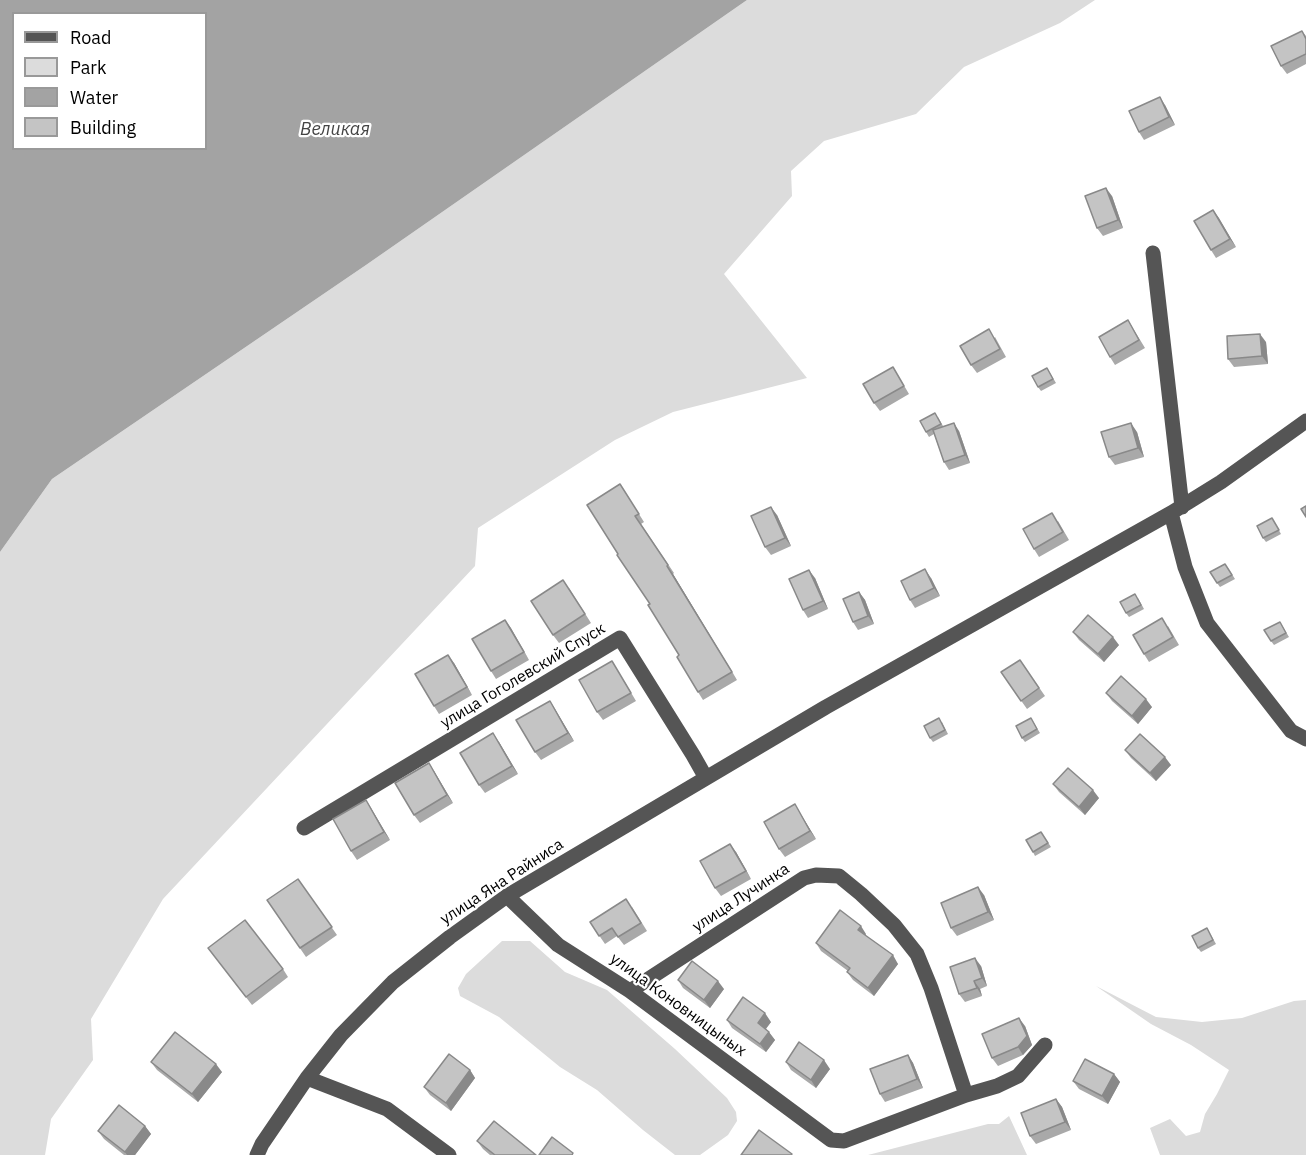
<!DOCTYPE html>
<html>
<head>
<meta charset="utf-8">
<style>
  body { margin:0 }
  #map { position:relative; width:1306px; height:1155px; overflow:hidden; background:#fff; font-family:"IBM Plex Sans",sans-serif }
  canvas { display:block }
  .legend { position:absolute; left:12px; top:12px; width:195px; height:138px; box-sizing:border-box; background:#fff; border:2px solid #999; margin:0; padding:8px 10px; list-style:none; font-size:18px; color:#000 }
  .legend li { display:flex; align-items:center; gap:12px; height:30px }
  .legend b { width:30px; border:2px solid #999 }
</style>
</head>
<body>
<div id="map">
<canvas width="1306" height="1155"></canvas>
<ul class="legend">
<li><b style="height:8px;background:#555"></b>Road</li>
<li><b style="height:16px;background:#dcdcdc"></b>Park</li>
<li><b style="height:16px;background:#a3a3a3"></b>Water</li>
<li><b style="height:16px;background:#c4c4c4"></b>Building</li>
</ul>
</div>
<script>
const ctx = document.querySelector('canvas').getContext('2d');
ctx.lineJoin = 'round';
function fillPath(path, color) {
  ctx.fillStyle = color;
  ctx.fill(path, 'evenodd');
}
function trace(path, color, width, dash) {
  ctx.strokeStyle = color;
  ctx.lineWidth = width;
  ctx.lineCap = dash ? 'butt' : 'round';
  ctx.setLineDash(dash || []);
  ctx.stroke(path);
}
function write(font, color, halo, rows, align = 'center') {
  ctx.font = font + ' "IBM Plex Sans",sans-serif';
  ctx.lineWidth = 4.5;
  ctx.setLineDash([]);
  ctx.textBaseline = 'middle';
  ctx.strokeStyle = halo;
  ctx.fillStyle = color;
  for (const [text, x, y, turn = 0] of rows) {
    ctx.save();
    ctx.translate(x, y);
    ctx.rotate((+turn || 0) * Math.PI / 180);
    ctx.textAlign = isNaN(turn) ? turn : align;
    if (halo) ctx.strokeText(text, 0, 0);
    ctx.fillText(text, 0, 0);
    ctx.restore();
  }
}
const green = new Path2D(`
  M 747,0 L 1095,0 L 1060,23 L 964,67 L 916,114 L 824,141 L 791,171 L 792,196 L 724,274 L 807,378 L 673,412 L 615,440 L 478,528 L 475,566 L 163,899 L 91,1019 L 93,1060 L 51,1119 L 45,1155 L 0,1155 L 0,552 L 52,479 L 366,265 Z
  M 502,941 L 530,941 L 565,972 L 607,990 L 675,1049 L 727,1098 L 736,1112 L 737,1121 L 728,1135 L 700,1155 L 675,1155 L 643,1130 L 597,1090 L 560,1067 L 499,1017 L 460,996 L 458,988 L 466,974 Z
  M 1096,986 L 1156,1017 L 1202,1022 L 1242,1018 L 1294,1001 L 1306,1000 L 1306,1155 L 1160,1155 L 1150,1128 L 1170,1119 L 1186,1136 L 1200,1132 L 1205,1114 L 1217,1094 L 1229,1070 L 1191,1045 L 1151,1024 Z
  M 1009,1116 L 1027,1155 L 868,1155 L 988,1124 L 999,1124 Z`);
const water = new Path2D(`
  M 0,0 L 747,0 L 366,265 L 52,479 L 0,552 ZM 14,14 L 206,14 L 206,148 L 14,148 Z`);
const minor = new Path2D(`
  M 1153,253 L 1182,507
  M 1171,513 L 1185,567 L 1207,623 L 1291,731 L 1306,739
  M 304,828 L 620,638 L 693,755 L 706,778
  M 507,896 L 558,945 L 630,991 L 831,1140 L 844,1141 L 966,1095 L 997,1086 L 1018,1076 L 1045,1045
  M 630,991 L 804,878 L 816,875 L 839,876 L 861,894 L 894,925 L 917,954 L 931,988 L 966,1095
  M 307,1078 L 387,1109 L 449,1155
  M 257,1155 L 262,1144 L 307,1078 L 341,1035 L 393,982 L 450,937 L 507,896 L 826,707 L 1171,513 L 1221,482 L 1306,421`);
const wall = new Path2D(`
  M 1302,31 L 1306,36 L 1306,64 L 1287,74 L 1281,66 Z
  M 1165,105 L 1175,125 L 1144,140 L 1139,132 Z
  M 1112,196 L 1123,228 L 1103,236 L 1097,228 Z
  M 1213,210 L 1236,247 L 1216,258 L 1211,250 Z
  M 1128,320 L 1145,348 L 1115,365 L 1110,357 Z
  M 995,337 L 1006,357 L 977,373 L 971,365 Z
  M 1266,342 L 1268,364 L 1234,367 L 1228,359 Z
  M 893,367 L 909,394 L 880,411 L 874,403 Z
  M 1047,368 L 1056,383 L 1041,391 L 1038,387 Z
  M 938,417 L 943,426 L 959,431 L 970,463 L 949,470 L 944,462 L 934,434 L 929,437 L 926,432 Z
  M 1137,432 L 1144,457 L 1115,465 L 1109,457 Z
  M 620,484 L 644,522 L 641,524 L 674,573 L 673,574 L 737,680 L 703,700 L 698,692 L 679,655 L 650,604 L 618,554 Z
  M 777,515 L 791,546 L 771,555 L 765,547 Z
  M 1272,518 L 1281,534 L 1266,542 L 1263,538 Z
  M 1058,521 L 1069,540 L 1039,557 L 1034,549 Z
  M 1228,568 L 1235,579 L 1220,587 L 1217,583 Z
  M 815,578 L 828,609 L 808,618 L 803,610 Z
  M 931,578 L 940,596 L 915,608 L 910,600 Z
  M 569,588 L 591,623 L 559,643 L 553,635 Z
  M 859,592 L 865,600 L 874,624 L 858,630 L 853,622 Z
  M 1138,598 L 1144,609 L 1129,617 L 1126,613 Z
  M 505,620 L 529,660 L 496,679 L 491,671 Z
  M 1280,622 L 1289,637 L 1274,645 L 1271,641 Z
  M 1168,626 L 1179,645 L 1149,662 L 1144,654 Z
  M 1073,632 L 1119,645 L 1104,662 L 1079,640 Z
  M 1020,660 L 1045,696 L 1027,709 L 1001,672 Z
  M 454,663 L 472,695 L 439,714 L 434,706 Z
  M 617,669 L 636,701 L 603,720 L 597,712 Z
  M 1106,693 L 1152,707 L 1138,724 L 1112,701 Z
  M 550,701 L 574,741 L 541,760 L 535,752 Z
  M 1031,718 L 1040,733 L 1025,742 L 1022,738 Z
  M 942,722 L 948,734 L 933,742 L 930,738 Z
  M 499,742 L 518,774 L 485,793 L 479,785 Z
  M 1125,750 L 1171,765 L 1156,781 L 1131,758 Z
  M 434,771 L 453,803 L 420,823 L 414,815 Z
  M 1053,784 L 1099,798 L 1085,815 L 1059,792 Z
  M 366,800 L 390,840 L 357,860 L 351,851 Z
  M 800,813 L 816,839 L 785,857 L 779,849 Z
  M 1041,832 L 1051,847 L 1035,856 L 1033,852 Z
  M 736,852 L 751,879 L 721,896 L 715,888 Z
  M 298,879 L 337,935 L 306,957 L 267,900 Z
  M 984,895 L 994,920 L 957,936 L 951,928 Z
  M 632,907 L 647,931 L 624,945 L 617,936 L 605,944 L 590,922 Z
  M 1207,928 L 1216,944 L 1201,952 L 1198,948 Z
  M 866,934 L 865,935 L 898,964 L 874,996 L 853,980 L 847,972 L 848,971 L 821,951 L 816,943 Z
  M 214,956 L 283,969 L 288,977 L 252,1005 Z
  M 981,966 L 987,986 L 980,989 L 982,996 L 965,1002 L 959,994 Z
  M 678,980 L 724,989 L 710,1008 L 683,988 Z
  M 727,1020 L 771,1022 L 766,1029 L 775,1040 L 766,1052 L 732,1028 Z
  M 1025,1026 L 1032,1045 L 1023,1055 L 998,1066 L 992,1058 Z
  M 908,1055 L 913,1063 L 923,1088 L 885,1102 L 880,1094 Z
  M 151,1062 L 222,1072 L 198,1102 L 157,1070 Z
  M 786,1062 L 830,1069 L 816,1088 L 791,1070 Z
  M 470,1070 L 475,1078 L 451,1111 L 430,1095 L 424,1087 Z
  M 1114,1074 L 1120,1082 L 1108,1104 L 1079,1089 L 1073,1081 Z
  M 1056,1099 L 1062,1107 L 1071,1130 L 1036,1144 L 1030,1136 Z
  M 145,1126 L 151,1134 L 135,1155 L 124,1155 L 104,1139 L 98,1131 Z
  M 477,1141 L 536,1155 L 490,1155 L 483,1149 Z`);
const shadedWall = new Path2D(`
  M 1160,97 L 1165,105 L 1175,125 L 1169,117 Z
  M 1106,188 L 1112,196 L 1123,228 L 1118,220 Z
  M 1213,210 L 1219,218 L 1236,247 L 1230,239 Z
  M 1260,334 L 1266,342 L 1268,364 L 1262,356 Z
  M 954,423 L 959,431 L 970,463 L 965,455 Z
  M 1131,423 L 1137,432 L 1144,457 L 1138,448 Z
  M 771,507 L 777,515 L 791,546 L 785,538 Z
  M 667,566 L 673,574 L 737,680 L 732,672 Z
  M 925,569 L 931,578 L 940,596 L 934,588 Z
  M 809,570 L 815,578 L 828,609 L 823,601 Z
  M 859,592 L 865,600 L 874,624 L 868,616 Z
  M 505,620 L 511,628 L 529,660 L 524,652 Z
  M 1113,637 L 1119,645 L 1104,662 L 1098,654 Z
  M 448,655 L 454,663 L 472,695 L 467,687 Z
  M 1146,699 L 1152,707 L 1138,724 L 1132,716 Z
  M 550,701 L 555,709 L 574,741 L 568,733 Z
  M 493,733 L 499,742 L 518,774 L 512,766 Z
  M 1165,757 L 1171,765 L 1156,781 L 1150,773 Z
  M 429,763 L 434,771 L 453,803 L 447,795 Z
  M 1093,790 L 1099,798 L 1085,815 L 1079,807 Z
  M 366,800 L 371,808 L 390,840 L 384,832 Z
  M 795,804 L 800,813 L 816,839 L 810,831 Z
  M 730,844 L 736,852 L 751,879 L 746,871 Z
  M 978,887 L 984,895 L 994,920 L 988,912 Z
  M 861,926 L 866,934 L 864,938 L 858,930 Z
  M 893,955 L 898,964 L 874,996 L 868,988 Z
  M 975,958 L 981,966 L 987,986 L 982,978 Z
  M 718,981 L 724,989 L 710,1008 L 704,1000 Z
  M 974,981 L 980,989 L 982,996 L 977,988 Z
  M 765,1013 L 771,1022 L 764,1031 L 758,1023 Z
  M 1019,1018 L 1025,1026 L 1032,1045 L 1023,1055 L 1018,1047 Z
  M 769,1032 L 775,1040 L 766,1052 L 760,1044 Z
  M 908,1055 L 913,1063 L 923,1088 L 917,1079 Z
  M 824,1060 L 830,1069 L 816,1088 L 811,1080 Z
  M 216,1064 L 222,1072 L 198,1102 L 192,1094 Z
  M 470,1070 L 475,1078 L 451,1111 L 446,1103 Z
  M 1114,1074 L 1120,1082 L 1108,1104 L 1102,1096 Z
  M 1056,1099 L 1062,1107 L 1071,1130 L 1065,1122 Z
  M 145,1126 L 151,1134 L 135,1155 L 127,1155 L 125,1152 Z`);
const building = new Path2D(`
  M 1302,31 L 1306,39 L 1306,54 L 1281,66 L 1271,46 Z
  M 1160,97 L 1169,117 L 1139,132 L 1129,111 Z
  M 1106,188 L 1118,220 L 1097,228 L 1085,196 Z
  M 1213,210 L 1230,239 L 1211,250 L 1194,221 Z
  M 1128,320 L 1139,340 L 1110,357 L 1099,337 Z
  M 989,329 L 1000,349 L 971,365 L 960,346 Z
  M 1260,334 L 1262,356 L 1228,359 L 1227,336 Z
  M 893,367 L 904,386 L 874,403 L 863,384 Z
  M 1047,368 L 1053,379 L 1038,387 L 1032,376 Z
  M 935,413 L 941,424 L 926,432 L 920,421 Z
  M 954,423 L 965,455 L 944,462 L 933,430 Z
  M 1131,423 L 1138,448 L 1109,457 L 1101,432 Z
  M 620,484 L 639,514 L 635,516 L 668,565 L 667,566 L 732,672 L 698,692 L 677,657 L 679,655 L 648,605 L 650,604 L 617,555 L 618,554 L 587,505 Z
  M 1306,506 L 1306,517 L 1301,509 Z
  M 771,507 L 785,538 L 765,547 L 751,516 Z
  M 1052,513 L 1063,532 L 1034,549 L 1023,529 Z
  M 1272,518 L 1279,530 L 1263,538 L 1257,526 Z
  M 1225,564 L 1232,575 L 1217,583 L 1210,572 Z
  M 925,569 L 934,588 L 910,600 L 901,581 Z
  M 809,570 L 823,601 L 803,610 L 789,579 Z
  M 563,580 L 585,614 L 553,635 L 531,601 Z
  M 859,592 L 868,616 L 853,622 L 843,599 Z
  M 1135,594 L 1141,605 L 1126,613 L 1120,602 Z
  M 1088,615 L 1113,637 L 1098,654 L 1073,632 Z
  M 1162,618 L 1173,637 L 1144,654 L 1133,635 Z
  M 505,620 L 524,652 L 491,671 L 472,639 Z
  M 1280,622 L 1286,633 L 1271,641 L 1264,630 Z
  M 448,655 L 467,687 L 434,706 L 415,674 Z
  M 1020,660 L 1039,688 L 1021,701 L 1001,672 Z
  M 612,661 L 631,693 L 597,712 L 579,680 Z
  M 1121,676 L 1146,699 L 1132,716 L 1106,693 Z
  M 550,701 L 568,733 L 535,752 L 516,720 Z
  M 939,718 L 945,730 L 930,738 L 924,726 Z
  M 1031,718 L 1037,729 L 1022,738 L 1016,726 Z
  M 493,733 L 512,766 L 479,785 L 460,753 Z
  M 1140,734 L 1165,757 L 1150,773 L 1125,750 Z
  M 429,763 L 447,795 L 414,815 L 395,783 Z
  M 1068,768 L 1093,790 L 1079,807 L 1053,784 Z
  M 366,800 L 384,832 L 351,851 L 333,819 Z
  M 795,804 L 810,831 L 779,849 L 764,822 Z
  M 1041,832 L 1048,843 L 1033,852 L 1026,840 Z
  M 730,844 L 746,871 L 715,888 L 700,861 Z
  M 298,879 L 332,927 L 300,948 L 267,900 Z
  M 978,887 L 988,912 L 951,928 L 941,903 Z
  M 626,899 L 641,923 L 618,937 L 612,928 L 599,936 L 590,922 Z
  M 840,910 L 861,926 L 858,930 L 893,955 L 868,988 L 847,972 L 850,968 L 816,943 Z
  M 245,920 L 283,969 L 246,997 L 208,948 Z
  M 1207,928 L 1213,940 L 1198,948 L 1192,936 Z
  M 975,958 L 982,978 L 974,981 L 977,988 L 959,994 L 950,967 Z
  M 692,961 L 718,981 L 704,1000 L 678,980 Z
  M 743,997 L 765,1013 L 758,1023 L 769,1032 L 760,1044 L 727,1020 Z
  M 1019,1018 L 1027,1036 L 1018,1047 L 992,1058 L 982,1034 Z
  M 175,1032 L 216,1064 L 192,1094 L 151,1062 Z
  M 799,1042 L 824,1060 L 811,1080 L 786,1062 Z
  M 449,1054 L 470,1070 L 446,1103 L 424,1087 Z
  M 908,1055 L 917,1079 L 880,1094 L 870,1069 Z
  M 1085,1059 L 1114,1074 L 1102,1096 L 1073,1081 Z
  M 1056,1099 L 1065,1122 L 1030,1136 L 1021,1113 Z
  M 119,1105 L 145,1126 L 125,1152 L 98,1131 Z
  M 494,1121 L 536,1155 L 495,1155 L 477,1141 Z
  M 759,1130 L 792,1154 L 791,1155 L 741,1155 Z
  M 552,1137 L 573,1153 L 572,1155 L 539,1155 Z`);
const streetNames = [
  ["улица Гоголевский Спуск",523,676,-31],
  ["улица Яна Райниса",502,882,-33],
  ["улица Лучинка",741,898,-33],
  ["улица Коновницыных",678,1005,36]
];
const waterNames = [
  ["Великая",335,130]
];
fillPath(green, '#dcdcdc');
fillPath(water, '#a3a3a3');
trace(minor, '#555', 15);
fillPath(wall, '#a9a9a9');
fillPath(shadedWall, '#898989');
fillPath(building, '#c4c4c4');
trace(building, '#898989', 1.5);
write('16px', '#000', '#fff', streetNames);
write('italic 18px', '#444', '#fff', waterNames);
</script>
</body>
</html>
